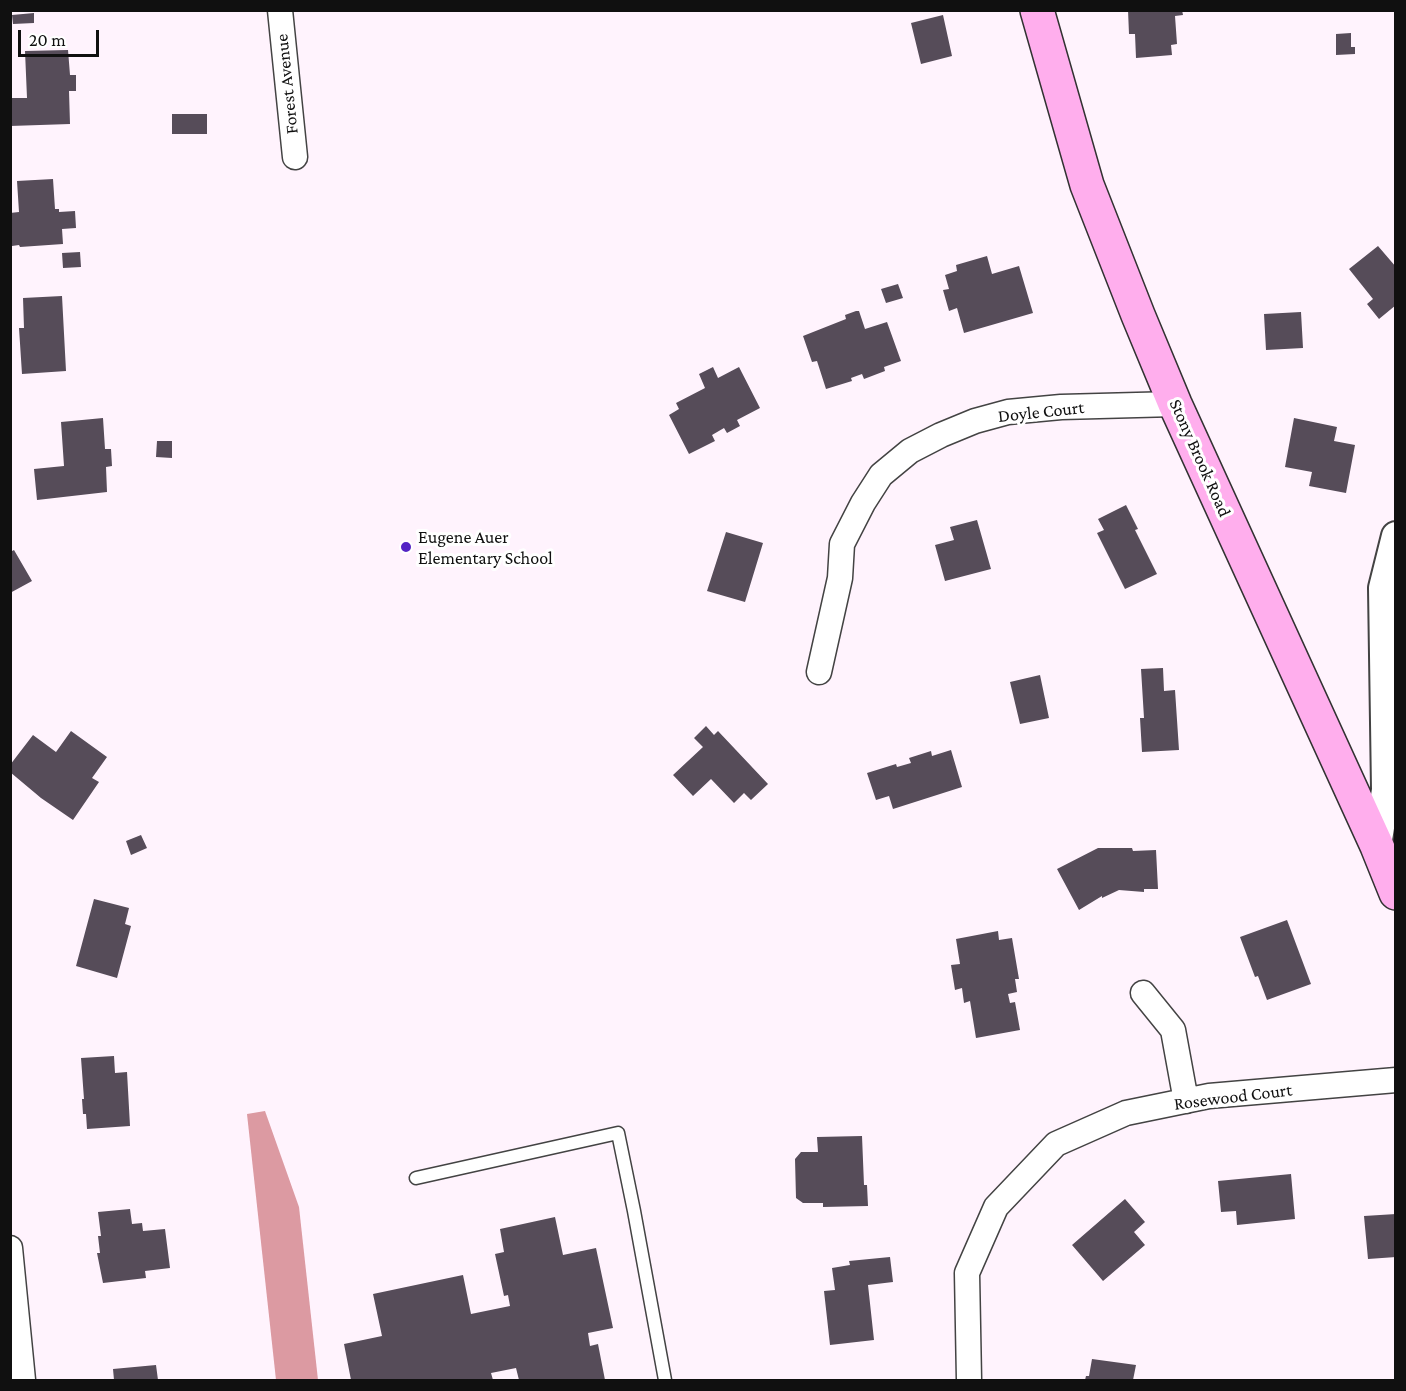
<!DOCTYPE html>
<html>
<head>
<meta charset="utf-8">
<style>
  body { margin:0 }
  #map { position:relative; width:1406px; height:1391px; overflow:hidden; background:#fff3fd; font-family:"Crimson Pro",serif }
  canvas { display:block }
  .frame { position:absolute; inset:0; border:12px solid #101010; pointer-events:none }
  .scale { position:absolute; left:18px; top:30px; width:81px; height:27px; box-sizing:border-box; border:3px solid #101010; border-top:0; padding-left:8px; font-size:18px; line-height:21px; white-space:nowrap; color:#101010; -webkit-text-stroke:4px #fff; paint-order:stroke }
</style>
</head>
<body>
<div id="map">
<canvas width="1406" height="1391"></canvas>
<div class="frame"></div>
<div class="scale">20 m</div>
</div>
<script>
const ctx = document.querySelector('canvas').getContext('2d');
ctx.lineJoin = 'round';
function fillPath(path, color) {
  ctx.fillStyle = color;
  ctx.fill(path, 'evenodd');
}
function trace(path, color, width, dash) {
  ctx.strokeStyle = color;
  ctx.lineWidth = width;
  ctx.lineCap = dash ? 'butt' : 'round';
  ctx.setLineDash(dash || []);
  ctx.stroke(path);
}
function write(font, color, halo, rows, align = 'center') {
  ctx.font = font + ' "Crimson Pro",serif';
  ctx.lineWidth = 6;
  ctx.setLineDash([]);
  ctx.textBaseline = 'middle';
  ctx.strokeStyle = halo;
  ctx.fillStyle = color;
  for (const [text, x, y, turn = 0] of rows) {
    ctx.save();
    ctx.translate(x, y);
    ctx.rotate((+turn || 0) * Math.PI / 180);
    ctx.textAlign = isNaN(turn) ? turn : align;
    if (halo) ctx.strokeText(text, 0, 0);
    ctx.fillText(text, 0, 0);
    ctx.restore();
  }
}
const forest = new Path2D(`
  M 265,1111 L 299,1207 L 318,1380 L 276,1380 L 247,1114 Z`);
const building = new Path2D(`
  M 1128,10 L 1182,10 L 1183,15 L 1175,16 L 1177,44 L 1171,45 L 1172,55 L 1136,58 L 1135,34 L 1129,34 Z
  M 34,13 L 34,23 L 13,24 L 12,15 Z
  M 943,15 L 952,56 L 921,64 L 911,23 Z
  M 1351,33 L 1351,47 L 1355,47 L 1355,54 L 1336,55 L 1336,34 Z
  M 68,50 L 70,75 L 76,75 L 76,91 L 69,91 L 70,124 L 10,126 L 10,98 L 27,98 L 25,51 Z
  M 172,114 L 207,114 L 207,134 L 172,134 Z
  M 53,179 L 55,209 L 59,209 L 59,212 L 75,211 L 76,228 L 62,229 L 63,244 L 20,247 L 19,245 L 12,246 L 10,213 L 19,212 L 17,181 Z
  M 1378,246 L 1396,267 L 1396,305 L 1379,319 L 1367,304 L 1373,299 L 1349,269 Z
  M 80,252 L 81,267 L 63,268 L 62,253 Z
  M 987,256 L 992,274 L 1019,266 L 1033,313 L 964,333 L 957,308 L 949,311 L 943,290 L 949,289 L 945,275 L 957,271 L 956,265 Z
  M 898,284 L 903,298 L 886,303 L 881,289 Z
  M 62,296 L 66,371 L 22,374 L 19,328 L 24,328 L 23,298 Z
  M 856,311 L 859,311 L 865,329 L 887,322 L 901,361 L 884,367 L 885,371 L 864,379 L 862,374 L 851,378 L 852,381 L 826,389 L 817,361 L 812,362 L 803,336 L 846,319 L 845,315 Z
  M 1301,312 L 1303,348 L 1266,350 L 1264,314 Z
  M 713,367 L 718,378 L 739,367 L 760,408 L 737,420 L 740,426 L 727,433 L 724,428 L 712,435 L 715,441 L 689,454 L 669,415 L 679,409 L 676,403 L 705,388 L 699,374 Z
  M 103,418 L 105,449 L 111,449 L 112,466 L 106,467 L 107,492 L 37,500 L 34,469 L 64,466 L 61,422 Z
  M 1294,418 L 1337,427 L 1334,441 L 1355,445 L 1346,493 L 1309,486 L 1312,472 L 1285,467 Z
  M 157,441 L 172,441 L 172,458 L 156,457 Z
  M 1126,505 L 1138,529 L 1135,530 L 1157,574 L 1125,589 L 1097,533 L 1104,530 L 1098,519 Z
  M 977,520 L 991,569 L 945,581 L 935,545 L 954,540 L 950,527 Z
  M 726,532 L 763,543 L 745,602 L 707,591 Z
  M 14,550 L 32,581 L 10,593 L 10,552 Z
  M 1163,668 L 1164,691 L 1175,690 L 1179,750 L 1142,752 L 1140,718 L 1144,718 L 1141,669 Z
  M 1040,675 L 1049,718 L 1020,724 L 1010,682 Z
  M 706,726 L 714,735 L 718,731 L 768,784 L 751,800 L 744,793 L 734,803 L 711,779 L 693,796 L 673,775 L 703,747 L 694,738 Z
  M 71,731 L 107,757 L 92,778 L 99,782 L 73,820 L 41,798 L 10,772 L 10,765 L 33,735 L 56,752 Z
  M 951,750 L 962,787 L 893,809 L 889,796 L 876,800 L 867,773 L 896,764 L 897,767 L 911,763 L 909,758 L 931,751 L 932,756 Z
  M 141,835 L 147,848 L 131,855 L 126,841 Z
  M 1098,848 L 1132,848 L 1133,851 L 1156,850 L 1158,889 L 1144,889 L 1144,892 L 1119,890 L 1102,898 L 1102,896 L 1079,910 L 1057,869 Z
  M 94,899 L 129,908 L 125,924 L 131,926 L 117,978 L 76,966 Z
  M 1287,920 L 1311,984 L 1267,1000 L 1258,976 L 1255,977 L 1240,937 Z
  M 998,931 L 999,940 L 1012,938 L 1019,979 L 1015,979 L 1017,992 L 1008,994 L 1010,1003 L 1015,1002 L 1020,1030 L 976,1038 L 970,1001 L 964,1003 L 962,988 L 955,990 L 951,965 L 960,964 L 956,939 Z
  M 114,1056 L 115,1073 L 127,1072 L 130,1126 L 87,1129 L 86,1114 L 83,1114 L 82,1099 L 84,1099 L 81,1058 Z
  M 862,1136 L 864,1185 L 867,1185 L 868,1206 L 823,1207 L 823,1203 L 803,1203 L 796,1198 L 795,1159 L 801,1152 L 818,1152 L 817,1137 Z
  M 1291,1174 L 1295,1219 L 1237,1225 L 1236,1211 L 1221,1212 L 1218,1181 Z
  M 1125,1199 L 1145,1222 L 1134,1232 L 1145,1245 L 1103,1281 L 1072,1245 Z
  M 130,1209 L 132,1224 L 142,1223 L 143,1231 L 165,1229 L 170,1268 L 145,1271 L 146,1278 L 103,1283 L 97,1253 L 100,1253 L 98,1236 L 101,1236 L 98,1212 Z
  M 1396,1214 L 1396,1257 L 1368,1259 L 1364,1216 Z
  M 555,1217 L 563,1255 L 596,1248 L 613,1328 L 588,1333 L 590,1346 L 598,1344 L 605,1380 L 519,1380 L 516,1368 L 491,1373 L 493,1380 L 351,1380 L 344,1344 L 382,1336 L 373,1294 L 463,1275 L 471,1314 L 510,1306 L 508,1295 L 504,1296 L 495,1254 L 504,1252 L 500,1229 Z
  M 890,1257 L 893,1282 L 868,1285 L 874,1340 L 830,1345 L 824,1291 L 835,1290 L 832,1268 L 850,1265 L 849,1261 Z
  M 1092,1359 L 1136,1365 L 1133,1380 L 1085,1380 L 1086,1376 L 1089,1376 Z
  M 156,1365 L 158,1380 L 114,1380 L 113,1369 Z`);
const service = new Path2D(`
  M 416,1178 L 618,1133 L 634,1211 L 665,1380`);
const minor = new Path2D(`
  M 280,10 L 295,157
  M 819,672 L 840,578 L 842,544 L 863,503 L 881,475 L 910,451 L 941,435 L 975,421 L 1008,412 L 1061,407 L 1175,404
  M 1143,993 L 1173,1030 L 1186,1101
  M 10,1248 L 23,1380
  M 969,1380 L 967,1273 L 996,1207 L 1056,1144 L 1126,1113 L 1209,1096 L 1396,1080`);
const tertiary = new Path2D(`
  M 1377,846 L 1386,790 L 1383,588 L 1396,536`);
const secondary = new Path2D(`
  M 1037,10 L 1087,185 L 1138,315 L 1175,404 L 1377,846 L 1396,893`);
const markers = [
  [406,547,6,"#5324c4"]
];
const streetNames = [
  ["Forest Avenue",287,84,-96],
  ["Doyle Court",1041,412,-6],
  ["Stony Brook Road",1200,458,66],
  ["Rosewood Court",1233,1097,-7]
];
const poiNames = [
  ["Eugene Auer",418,537],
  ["Elementary School",418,558]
];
fillPath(forest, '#dc9aa2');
fillPath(building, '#564c59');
trace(service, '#434343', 15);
trace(minor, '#434343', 27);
trace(tertiary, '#434343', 32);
trace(secondary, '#323232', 36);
trace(service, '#fff', 12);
trace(minor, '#fff', 24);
trace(tertiary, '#fff', 28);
trace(secondary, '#ffaeed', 33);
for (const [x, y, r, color] of markers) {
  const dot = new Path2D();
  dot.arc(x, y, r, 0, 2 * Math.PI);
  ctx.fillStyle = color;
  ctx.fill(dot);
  trace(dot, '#fff', 2);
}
write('18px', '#101010', '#fff', streetNames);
write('18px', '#101010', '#fff', poiNames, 'left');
</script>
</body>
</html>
